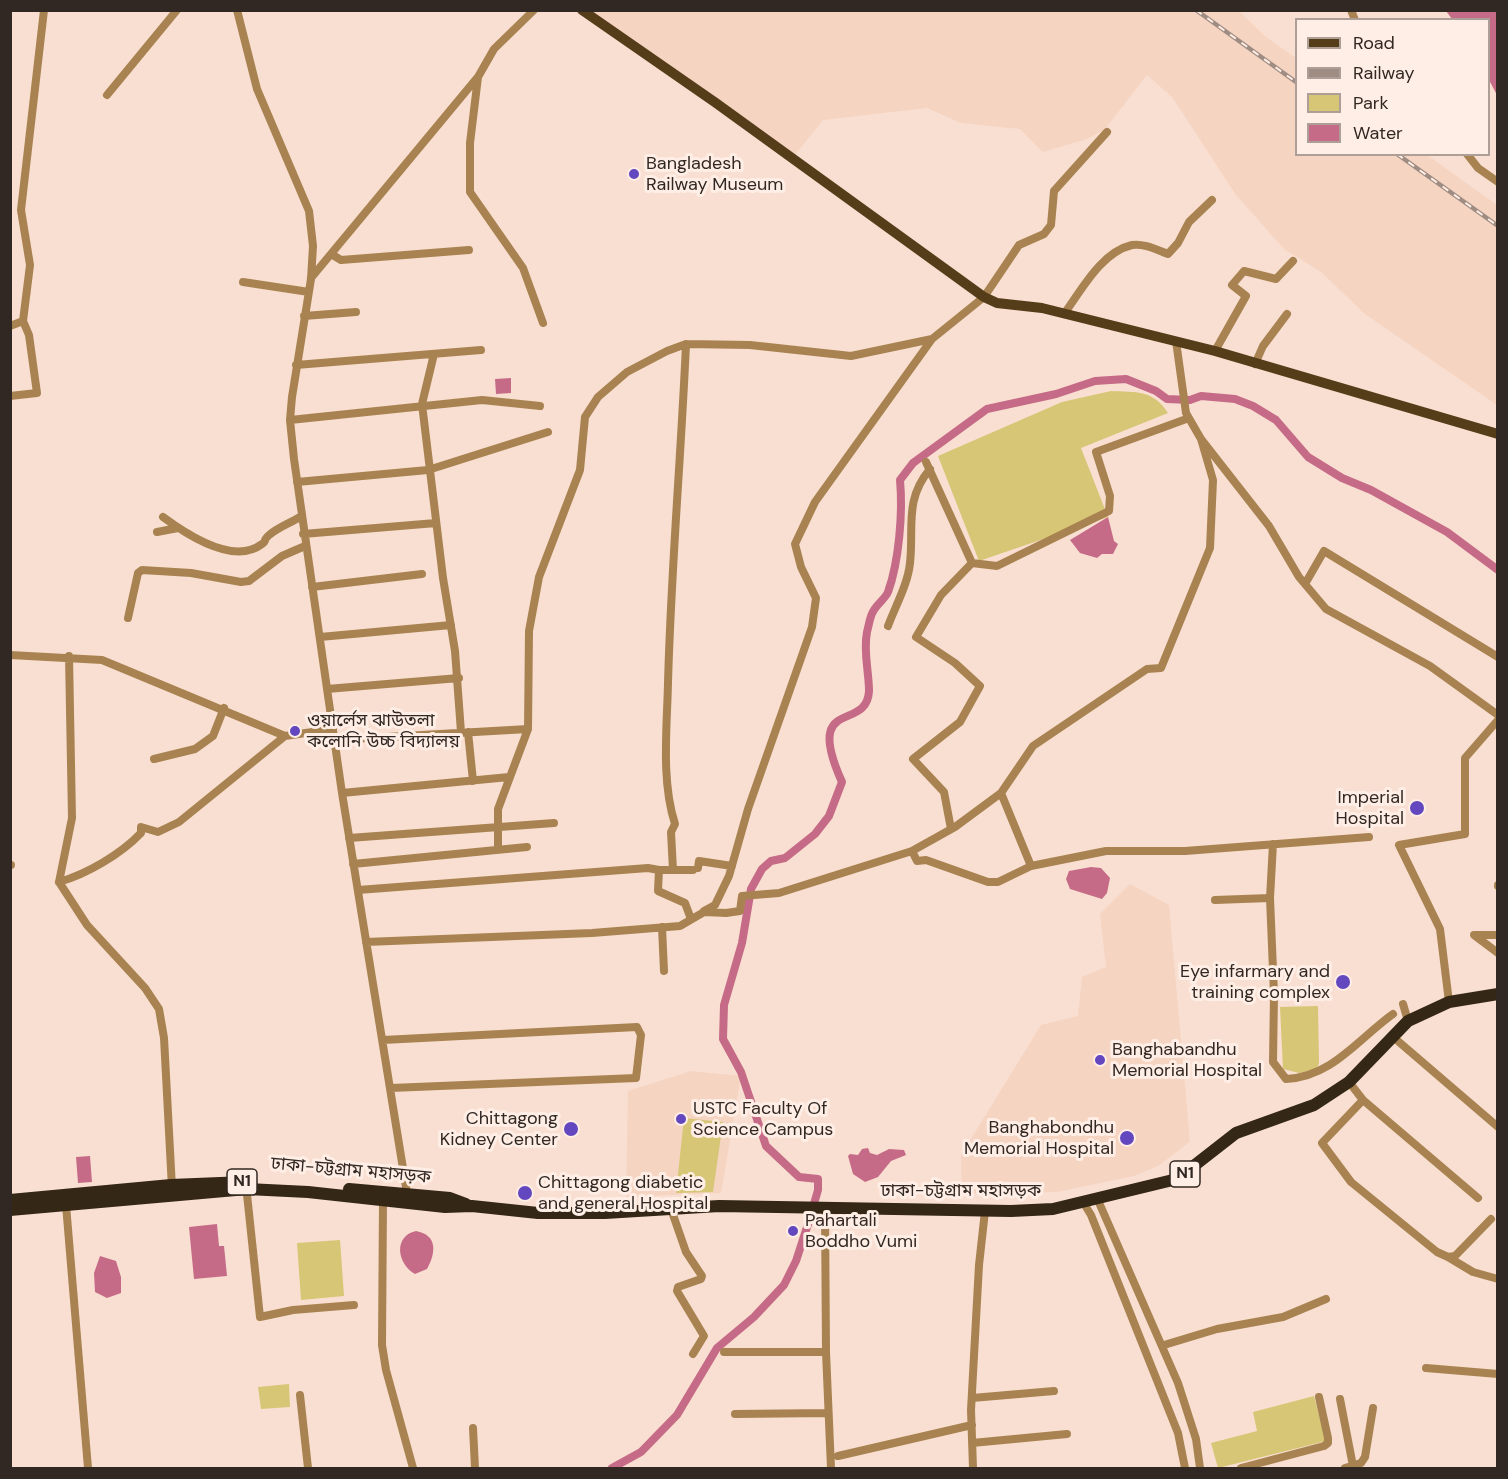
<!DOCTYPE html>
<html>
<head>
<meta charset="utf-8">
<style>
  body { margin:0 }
  #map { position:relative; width:1508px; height:1479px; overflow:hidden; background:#f9dfd1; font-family:"DM Sans",sans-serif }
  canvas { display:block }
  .frame { position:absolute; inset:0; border:12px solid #322823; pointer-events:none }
  .legend { position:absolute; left:1295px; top:18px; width:195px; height:138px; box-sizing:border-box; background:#ffeee6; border:2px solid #ad9f98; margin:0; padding:8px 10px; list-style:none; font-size:18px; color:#322823 }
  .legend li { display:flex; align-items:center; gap:12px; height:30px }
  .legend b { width:30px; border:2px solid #ad9f98 }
</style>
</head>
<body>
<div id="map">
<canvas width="1508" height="1479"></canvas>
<div class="frame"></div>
<ul class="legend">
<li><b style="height:8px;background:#563d1a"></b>Road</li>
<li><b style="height:8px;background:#9f8c82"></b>Railway</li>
<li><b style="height:16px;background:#d6c676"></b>Park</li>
<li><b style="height:16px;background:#c66b87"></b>Water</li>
</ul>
</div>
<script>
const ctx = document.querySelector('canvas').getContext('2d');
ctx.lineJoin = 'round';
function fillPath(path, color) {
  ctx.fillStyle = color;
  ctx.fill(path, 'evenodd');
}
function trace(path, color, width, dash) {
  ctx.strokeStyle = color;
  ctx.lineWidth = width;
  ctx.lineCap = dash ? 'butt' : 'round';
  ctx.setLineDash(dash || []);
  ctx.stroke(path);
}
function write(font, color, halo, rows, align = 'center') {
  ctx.font = font + ' "DM Sans","Noto Sans Bengali",sans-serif';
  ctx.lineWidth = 6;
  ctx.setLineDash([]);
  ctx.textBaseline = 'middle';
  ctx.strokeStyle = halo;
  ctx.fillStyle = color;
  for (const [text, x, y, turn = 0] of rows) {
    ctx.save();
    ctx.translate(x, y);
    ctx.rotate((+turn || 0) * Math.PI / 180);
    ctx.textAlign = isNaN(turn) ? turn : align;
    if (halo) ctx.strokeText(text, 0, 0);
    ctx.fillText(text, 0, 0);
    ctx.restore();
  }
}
const built = new Path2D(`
  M 589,11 L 1239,11 L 1266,37 L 1296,58 L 1296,154 L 1427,155 L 1497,205 L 1497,405 L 1365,314 L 1321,272 L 1284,249 L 1236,195 L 1172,97 L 1147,75 L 1105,129 L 1087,139 L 1043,152 L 1020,129 L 961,123 L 927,108 L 823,120 L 795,155 Z
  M 1130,884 L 1169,905 L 1190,1142 L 1158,1166 L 1134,1176 L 1057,1192 L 962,1194 L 961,1155 L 1041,1025 L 1078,1016 L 1082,977 L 1106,967 L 1100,914 Z
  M 691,1071 L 741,1076 L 721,1193 L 626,1197 L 628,1091 Z`);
const green = new Path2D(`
  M 1111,391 C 1136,392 1154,390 1168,413 L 1081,448 L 1108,517 L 979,561 L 938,456 L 1062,402 Z
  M 1318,1006 L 1319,1063 L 1317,1069 L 1299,1073 L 1283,1069 L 1280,1007 Z
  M 684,1118 L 723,1122 L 713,1192 L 676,1193 Z
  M 340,1240 L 344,1296 L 301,1300 L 297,1243 Z
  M 289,1384 L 290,1407 L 261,1409 L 258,1387 Z
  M 1314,1396 L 1326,1441 L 1218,1468 L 1211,1443 L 1257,1431 L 1253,1412 Z`);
const water = new Path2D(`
  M 1446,11 L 1497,11 L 1497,95 L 1489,80 L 1488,20 L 1452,19 Z
  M 511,378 L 511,393 L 496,394 L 495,379 Z
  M 1108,517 L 1114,541 L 1118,544 L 1113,554 L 1102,554 L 1097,558 L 1080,553 L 1070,540 Z
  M 1091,867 L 1101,868 L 1110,878 L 1107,893 L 1102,899 L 1070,889 L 1066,879 L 1069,871 Z
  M 868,1148 L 870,1153 L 877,1155 L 889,1149 L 904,1150 L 906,1155 L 891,1161 L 878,1177 L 865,1182 L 853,1174 L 848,1156 L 850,1154 L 858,1155 L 862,1149 Z
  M 90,1156 L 92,1182 L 78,1183 L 76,1157 Z
  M 217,1224 L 219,1246 L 224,1246 L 227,1276 L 194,1279 L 189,1227 Z
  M 416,1231 C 438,1235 436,1253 427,1269 L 415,1274 C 397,1264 393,1236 416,1231 Z
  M 100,1256 L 116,1261 L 121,1277 L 121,1293 L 107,1298 L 95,1292 L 94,1273 Z`);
const canal = new Path2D(`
  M 612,1468 L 641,1452 L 677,1415 L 717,1348 L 754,1317 L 784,1285 L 796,1261 L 809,1221 L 818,1190 L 818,1179 L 799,1177 L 766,1146 L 741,1072 L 723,1039 L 724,1005 L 742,943 L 751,889 L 762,869 L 771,861 L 785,858 L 815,834 L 829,816 L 842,782 C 803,695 867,733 869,691 C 869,671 863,652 867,632 C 869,625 870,615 874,610 C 878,603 885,599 888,592 C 899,562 903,512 900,480 L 913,463 L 987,409 L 1056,394 L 1095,381 L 1126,379 L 1156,391 L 1167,399 L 1190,400 L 1201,396 L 1235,399 L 1253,406 L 1276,420 L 1308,457 L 1342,478 L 1371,490 L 1447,532 L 1498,570`);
const minor = new Path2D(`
  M 237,10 L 257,89 L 309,211 L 313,246 L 311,279 L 292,397 L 290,420 L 294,459 L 342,793 L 407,1193
  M 534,10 L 494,49 L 478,77 L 470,143 L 470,192 L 523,268 L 543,323
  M 1351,10 L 1355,20
  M 107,95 L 177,10
  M 1467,154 L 1478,168 L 1498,182
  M 331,254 L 341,260 L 469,250
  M 311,278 L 477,78
  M 243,282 L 309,292
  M 1064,314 C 1081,291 1101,252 1132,245 C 1144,243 1157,250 1168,254 L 1178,243 L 1189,222 L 1212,200
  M 304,316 L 356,312
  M 10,326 L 23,321
  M 1176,341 L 1186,413 L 1201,439 L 1269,526 L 1299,577 L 1326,609 L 1430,666 L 1498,715
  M 1215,351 L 1246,296 L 1232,285 L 1244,271 L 1276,279 L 1293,261
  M 434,354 L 422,404 L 443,578 L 455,651 L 461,732
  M 1255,364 L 1263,346 L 1287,314
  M 296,365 L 481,350
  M 10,396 L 37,393 L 29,335 L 23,321 L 30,265 L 21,210 L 44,10
  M 290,420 L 482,400 L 540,406
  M 926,462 L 972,563 L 997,566 L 1109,511 L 1110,496 L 1096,452 L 1189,418
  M 297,482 L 428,470 L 548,432
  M 163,517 C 186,534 233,566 262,544 C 268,539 262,542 268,536 C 276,528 290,523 300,517
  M 157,532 L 178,528
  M 303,534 L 436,523
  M 1305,584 L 1324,551 L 1498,657
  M 312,587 L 422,574
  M 128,618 L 138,573 L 142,570 L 191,573 L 241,582 L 249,581 L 282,556 L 305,546
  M 888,626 C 895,607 908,584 910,563 C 914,527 904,500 930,469
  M 320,637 L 451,625
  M 10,655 L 102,660 L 285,736 L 333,729
  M 69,656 L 72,818 L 59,882 C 87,874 121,854 141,833 L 141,827 L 158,832 L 179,822 L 285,736
  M 327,689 L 459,678
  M 468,732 L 473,781
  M 334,740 L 528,729
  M 154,759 L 195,749 L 213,736 L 224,708
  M 342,793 L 509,777
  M 1001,793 L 1031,866
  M 951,829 L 944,792 L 913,759 L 960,722 L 980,686 L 955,663 L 916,637 L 941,595 L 972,563
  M 349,838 L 554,823
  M 498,849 L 498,809 L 528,729 L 529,631 L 539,577 L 580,470 L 585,417 L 598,397 L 627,372 L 667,351 L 686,344 L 750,345 L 851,356 L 932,339 L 984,297 L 1019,245 L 1044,234 L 1051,225 L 1054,191 L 1107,132
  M 912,851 L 955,827 L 1001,793 L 1033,746 L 1147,669 L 1161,668 L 1210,548 L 1213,480 L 1201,439
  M 353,864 L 527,847
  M 10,865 L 11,865
  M 698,868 L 699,861 L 732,866
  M 659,870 L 693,870
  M 673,870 L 671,832 L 675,824 C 661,781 667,728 668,683 C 671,570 681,457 686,344
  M 59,882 L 87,925 L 145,988 L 159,1009 L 164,1038 L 172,1188
  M 1498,885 L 1498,886
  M 358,890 L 648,868 L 659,870 L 658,891 L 685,903 L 691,919
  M 1270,898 L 1273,844
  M 1215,900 L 1270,898 L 1274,994 L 1273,1062 L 1286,1079 C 1332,1077 1358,1039 1393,1014
  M 704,911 L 715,905 L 729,876 L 748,809 L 812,627 L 816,598 L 801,567 L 795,544 L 815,502 L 932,339
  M 662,927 L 664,971
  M 1498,935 L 1474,935 L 1498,953
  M 366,942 L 592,933 L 680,926 L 704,912 L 726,913 L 740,911 L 742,896 L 779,893 L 912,851 L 917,861 L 926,860 L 988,882 L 998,882 L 1031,866 L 1106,851 L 1185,851 L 1369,837
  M 1449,1002 L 1440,929 L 1399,845 L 1465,834 L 1465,758 L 1498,720
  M 1403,1004 L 1408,1021
  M 1392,1036 L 1498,1127
  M 383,1040 L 637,1027 L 641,1035 L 636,1078 L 391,1088
  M 1349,1082 L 1363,1100 L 1478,1198
  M 1363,1100 L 1322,1143 L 1351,1182 L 1437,1252 L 1448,1257 L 1455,1256 L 1491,1219
  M 246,1185 L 260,1317 L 293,1310 L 354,1305
  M 1097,1198 L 1178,1383 L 1196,1439 L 1200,1468
  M 383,1201 L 382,1345 L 386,1370 L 413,1468
  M 1083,1202 L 1091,1215 L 1178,1433 L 1185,1468
  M 66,1205 L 88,1468
  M 825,1208 L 826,1352 L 831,1468
  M 671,1209 L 686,1252 L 702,1276 L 701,1279 L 678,1287 L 677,1291 L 704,1336 L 693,1354
  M 1448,1257 L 1473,1272 L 1498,1279
  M 1164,1345 L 1217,1329 L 1283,1317 L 1326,1299
  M 724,1352 L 826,1352
  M 1426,1368 L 1498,1374
  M 300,1395 L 308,1468
  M 972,1398 L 1054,1391
  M 1340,1399 L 1353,1466
  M 735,1414 L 828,1413
  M 473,1428 L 475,1468
  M 972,1443 L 1067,1434
  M 838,1456 L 972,1425
  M 973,1468 L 971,1410 L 979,1265 L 985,1211
  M 1241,1468 L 1324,1446 L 1328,1443 L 1328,1438 L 1319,1397
  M 1345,1468 L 1361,1463 L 1365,1457 L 1373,1408`);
const major = new Path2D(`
  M 582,10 L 716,103 L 984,297 L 997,303 L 1042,308 L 1215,351 L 1498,434`);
const highway = new Path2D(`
  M 349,1189 L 450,1198 L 466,1204
  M 10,1200 L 171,1185 L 245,1182
  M 10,1210 L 247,1189 L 308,1192 L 445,1207 L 472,1206 L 538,1213 L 605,1213 L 719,1206 L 1011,1211 L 1053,1209 L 1177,1179 L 1236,1133 L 1314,1105 L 1349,1082 L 1408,1021 L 1449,1002 L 1498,994`);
const rail = new Path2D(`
  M 1196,10 L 1296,82
  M 1397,154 L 1498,226`);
const markers = [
  [634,174,6,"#6347bf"],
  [295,731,6,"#6347bf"],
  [1417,808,8,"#6347bf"],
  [1343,982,8,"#6347bf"],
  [1100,1060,6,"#6347bf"],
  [681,1119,6,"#6347bf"],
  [571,1129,8,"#6347bf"],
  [1127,1138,8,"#6347bf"],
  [525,1193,8,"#6347bf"],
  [793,1231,6,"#6347bf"]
];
const shields = [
  [1185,1174,30],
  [242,1182,30]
];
const shieldNames = [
  ["N1",1185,1174],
  ["N1",242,1182]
];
const poiNames = [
  ["Bangladesh",646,164],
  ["Railway Museum",646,185],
  ["ওয়ার্লেস ঝাউতলা",307,721],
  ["কলোনি উচ্চ বিদ্যালয়",307,742],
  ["Imperial",1404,798,"right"],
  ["Hospital",1404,819,"right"],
  ["Eye infarmary and",1330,972,"right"],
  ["training complex",1330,993,"right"],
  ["Banghabandhu",1112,1050],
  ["Memorial Hospital",1112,1071],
  ["USTC Faculty Of",693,1109],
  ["Science Campus",693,1130],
  ["Chittagong",558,1119,"right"],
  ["Kidney Center",558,1140,"right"],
  ["Banghabondhu",1114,1128,"right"],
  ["Memorial Hospital",1114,1149,"right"],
  ["Chittagong diabetic",538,1183],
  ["and general Hospital",538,1204],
  ["Pahartali",805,1221],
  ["Boddho Vumi",805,1242]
];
const streetNames = [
  ["ঢাকা-চট্টগ্রাম মহাসড়ক",351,1171,5],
  ["ঢাকা-চট্টগ্রাম মহাসড়ক",961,1191]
];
fillPath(built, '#f6d4c2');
fillPath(green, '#d6c676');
fillPath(water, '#c66b87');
trace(canal, '#c66b87', 8);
trace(minor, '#a88351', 8);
trace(major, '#563d1a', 10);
trace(highway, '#352715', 12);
trace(rail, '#9f8c82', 4.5);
trace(rail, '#ffeee6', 2, [7]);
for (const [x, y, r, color] of markers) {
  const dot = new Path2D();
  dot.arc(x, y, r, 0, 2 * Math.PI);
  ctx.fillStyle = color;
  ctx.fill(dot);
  trace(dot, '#ffeee6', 2);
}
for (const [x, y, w] of shields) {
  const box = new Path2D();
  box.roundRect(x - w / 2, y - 13, w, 26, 4.5);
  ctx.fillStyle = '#ffeee6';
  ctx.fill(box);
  trace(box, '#322823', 1.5);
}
write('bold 16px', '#322823', null, shieldNames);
write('18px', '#322823', '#ffeee6', poiNames, 'left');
write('18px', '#322823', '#ffeee6', streetNames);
</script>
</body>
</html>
